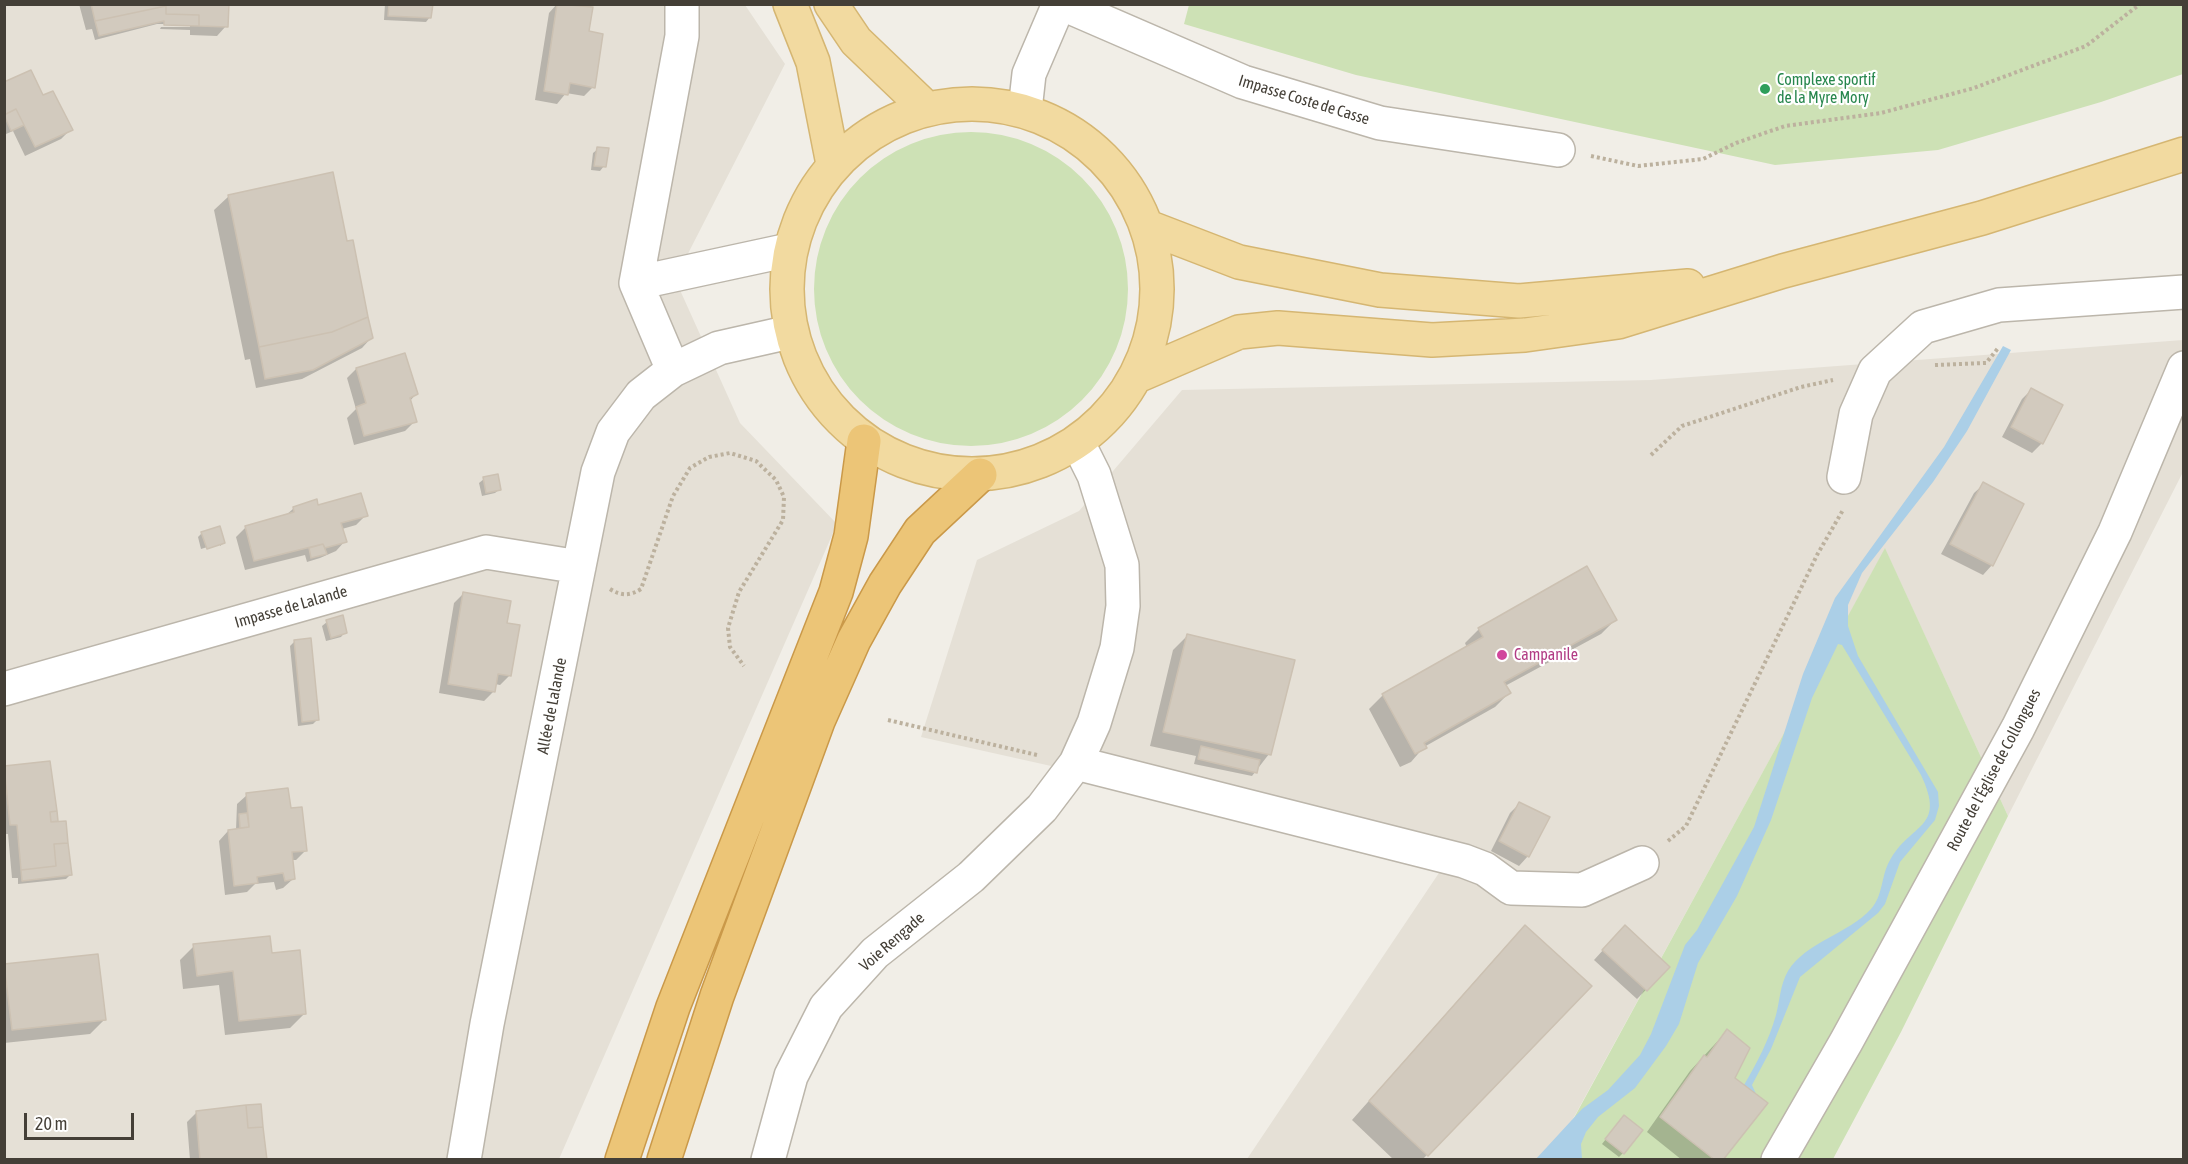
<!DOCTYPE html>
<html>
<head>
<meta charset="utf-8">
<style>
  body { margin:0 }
  #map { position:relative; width:2188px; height:1164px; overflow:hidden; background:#f1eee7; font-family:"Asap Condensed",sans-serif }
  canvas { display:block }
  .frame { position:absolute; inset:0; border:6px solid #443f37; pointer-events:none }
  .scale { position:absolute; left:24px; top:1113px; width:110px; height:27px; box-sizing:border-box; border:3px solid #443f37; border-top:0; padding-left:8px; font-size:18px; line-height:21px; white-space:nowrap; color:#443f37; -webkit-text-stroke:4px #fff; paint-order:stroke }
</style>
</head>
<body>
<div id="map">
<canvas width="2188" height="1164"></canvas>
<div class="frame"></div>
<div class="scale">20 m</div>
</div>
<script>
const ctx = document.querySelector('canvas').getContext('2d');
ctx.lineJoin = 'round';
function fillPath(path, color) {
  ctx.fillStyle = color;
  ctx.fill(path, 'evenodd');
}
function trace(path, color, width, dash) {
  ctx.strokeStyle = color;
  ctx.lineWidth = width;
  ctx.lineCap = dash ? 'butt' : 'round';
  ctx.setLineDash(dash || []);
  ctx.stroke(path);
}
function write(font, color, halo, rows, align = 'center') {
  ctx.font = font + ' "Asap Condensed",sans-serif';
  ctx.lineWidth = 4.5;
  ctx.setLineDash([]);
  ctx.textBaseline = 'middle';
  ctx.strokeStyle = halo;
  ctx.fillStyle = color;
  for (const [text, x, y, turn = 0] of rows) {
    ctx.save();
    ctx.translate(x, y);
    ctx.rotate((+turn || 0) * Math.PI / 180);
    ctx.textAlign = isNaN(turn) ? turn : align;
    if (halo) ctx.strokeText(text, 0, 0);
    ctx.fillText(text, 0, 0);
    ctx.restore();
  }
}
const residential = new Path2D(`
  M 5,5 L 745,5 L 785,64 L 675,279 L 740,423 L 837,524 L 559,1159 L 5,1160 Z
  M 2183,340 L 2183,472 L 2008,816 L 1885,549 L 1551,1159 L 1247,1159 L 1451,855 L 921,737 L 977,560 L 1079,511 L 1182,390 L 1651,380 Z`);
const green = new Path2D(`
  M 1189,5 L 2183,5 L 2183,74 L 2101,102 L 1938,150 L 1775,165 L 1356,75 L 1184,24 Z
  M814 289a157 157 0 1 1 314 0a157 157 0 1 1-314 0Z
  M 1885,548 L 2008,816 L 1901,1032 L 1833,1159 L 1551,1160 Z`);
const water = new Path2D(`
  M 2003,346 L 2011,350 L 1967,431 L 1933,482 L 1862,573 L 1848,605 L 1848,626 L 1858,656 L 1938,792 L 1939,806 L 1935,820 L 1900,862 L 1885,904 L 1878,913 L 1800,977 L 1771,1049 L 1752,1085 L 1756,1094 L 1744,1085 C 1757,1063 1769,1040 1776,1015 C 1780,1000 1780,985 1788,971 C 1806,942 1848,934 1871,909 C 1883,896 1881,877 1889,862 C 1910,822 1947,830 1921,775 L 1842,645 L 1838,644 L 1812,698 L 1771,820 L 1737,896 L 1698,963 L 1679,1024 L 1666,1046 L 1635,1088 L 1598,1117 L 1586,1132 L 1581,1144 L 1582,1159 L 1535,1160 L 1582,1109 L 1608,1090 L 1640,1055 L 1651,1034 L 1685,945 L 1697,930 L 1754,827 L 1803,674 L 1835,598 L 1944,447 Z`);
const shadow = new Path2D(`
  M 79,4 L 227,4 L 226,26 L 217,36 L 190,35 L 190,30 L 160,29 L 161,27 L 190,27 L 190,24 L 157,24 L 95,40 L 92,29 L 86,30 Z
  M 385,4 L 431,4 L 430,17 L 426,22 L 384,20 Z
  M 557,4 L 591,8 L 588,32 L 593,87 L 584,96 L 566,93 L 557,104 L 535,100 L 549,13 Z
  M 4,84 L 42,97 L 71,129 L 61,139 L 25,156 L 13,131 L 6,134 L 4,131 Z
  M 598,149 L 604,166 L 600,171 L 591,170 L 593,153 Z
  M 229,196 L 346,242 L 371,338 L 362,348 L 302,379 L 256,388 L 250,359 L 245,360 L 214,210 Z
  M 356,369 L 416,394 L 410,401 L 415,421 L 405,431 L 354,445 L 347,418 L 356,409 L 347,378 Z
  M 2031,390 L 2042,443 L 2032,453 L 2002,437 L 2022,399 Z
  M 484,479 L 500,489 L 495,493 L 482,496 L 479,483 Z
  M 1984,484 L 1992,565 L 1983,575 L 1941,554 L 1974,493 Z
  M 317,506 L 366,515 L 356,525 L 342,529 L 345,541 L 336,551 L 320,558 L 307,562 L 305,555 L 245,570 L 236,537 L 246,527 L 285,516 L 294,508 Z
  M 202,533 L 224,543 L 220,546 L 220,543 L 201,549 L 198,537 Z
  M 463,594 L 505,624 L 510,675 L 500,685 L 495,684 L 493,692 L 484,701 L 439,693 L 454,603 Z
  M 1615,620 L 1601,634 L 1505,686 L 1509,693 L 1495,707 L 1424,747 L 1411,762 L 1400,767 L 1369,709 L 1383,695 L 1467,648 L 1465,643 L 1479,629 Z
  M 327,622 L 345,632 L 341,637 L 326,641 L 322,626 Z
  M 1187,636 L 1269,754 L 1252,776 L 1194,764 L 1196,756 L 1150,746 L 1173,650 Z
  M 295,641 L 317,720 L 313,724 L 298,726 L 290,646 Z
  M 4,768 L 55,813 L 70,875 L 66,879 L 18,884 L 18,878 L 12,878 L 8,834 L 4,834 Z
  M 247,795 L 306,850 L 296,860 L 291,860 L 293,879 L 283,888 L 276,890 L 274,882 L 255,884 L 247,892 L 225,895 L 219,841 L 228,831 L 236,830 L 237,804 Z
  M 1520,803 L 1528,856 L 1519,866 L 1491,851 L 1510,813 Z
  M 1615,937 L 1668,967 L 1637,999 L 1594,960 Z
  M 1507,945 L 1590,986 L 1422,1160 L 1394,1160 L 1352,1120 Z
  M 194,946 L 270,954 L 304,1014 L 290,1028 L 225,1035 L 219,985 L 183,989 L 180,960 Z
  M 4,966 L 104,1020 L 90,1034 L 4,1043 Z
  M 1727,1031 L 1734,1078 L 1721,1160 L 1682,1160 L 1647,1132 L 1690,1071 Z
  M 197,1112 L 265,1160 L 190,1160 L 187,1122 Z
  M 1620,1121 L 1623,1153 L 1619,1157 L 1602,1144 Z`);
const building = new Path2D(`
  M 91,4 L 229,4 L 228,27 L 199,26 L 199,15 L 166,14 L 166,6 L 95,21 Z
  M 389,4 L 433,4 L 431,18 L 388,16 Z
  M 557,4 L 593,7 L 589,31 L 603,34 L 595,88 L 570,83 L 568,95 L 544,91 Z
  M 166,6 L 166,14 L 199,15 L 199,26 L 164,25 L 164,21 L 99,36 L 95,21 Z
  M 31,70 L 43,95 L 53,91 L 73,130 L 35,147 L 16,109 L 4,115 L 4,82 Z
  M 16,109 L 24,125 L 11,131 L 4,115 Z
  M 597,147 L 609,148 L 606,167 L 594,166 Z
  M 333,172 L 347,241 L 353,240 L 368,317 L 332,332 L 259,347 L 228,195 Z
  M 368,317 L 373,338 L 313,370 L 265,379 L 259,347 L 332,332 Z
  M 405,353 L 418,394 L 410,398 L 417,422 L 364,436 L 356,407 L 366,403 L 356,368 Z
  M 2031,388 L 2063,405 L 2043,444 L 2011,427 Z
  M 498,474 L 501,490 L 486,493 L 483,477 Z
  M 1983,482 L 2024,504 L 1993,566 L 1950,544 Z
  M 361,493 L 368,516 L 341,523 L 347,542 L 325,548 L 323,544 L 254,561 L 245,526 L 294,512 L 293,507 L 317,499 L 318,505 Z
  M 220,526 L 225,543 L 207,549 L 201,532 Z
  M 323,544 L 327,554 L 311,558 L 309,548 Z
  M 1587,566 L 1617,620 L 1504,682 L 1511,693 L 1424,743 L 1427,748 L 1415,754 L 1382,694 L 1483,637 L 1478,628 Z
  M 463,592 L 511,601 L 507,623 L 520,625 L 511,676 L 498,674 L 495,692 L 448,684 Z
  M 343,615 L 347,633 L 331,638 L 326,620 Z
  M 1187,634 L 1295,660 L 1271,755 L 1163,732 Z
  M 311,638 L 319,720 L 302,722 L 294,640 Z
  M 1201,746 L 1260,760 L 1257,773 L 1198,759 Z
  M 50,761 L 57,811 L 50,812 L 51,822 L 66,821 L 68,843 L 54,844 L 56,866 L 21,870 L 17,825 L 10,825 L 4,766 Z
  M 288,788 L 291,808 L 302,807 L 307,851 L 292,852 L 295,879 L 285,881 L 283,873 L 257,877 L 258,883 L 234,886 L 228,830 L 249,827 L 246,793 Z
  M 1519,802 L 1550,817 L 1529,857 L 1499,841 Z
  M 57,811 L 58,821 L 51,822 L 50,812 Z
  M 247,813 L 249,827 L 240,828 L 239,814 Z
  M 68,843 L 72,875 L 22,881 L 21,870 L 56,866 L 54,844 Z
  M 1525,925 L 1592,986 L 1428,1156 L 1369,1101 Z
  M 1625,925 L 1670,967 L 1647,991 L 1602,950 Z
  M 270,936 L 272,953 L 300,950 L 306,1014 L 239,1021 L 233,971 L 197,976 L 193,944 Z
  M 98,954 L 106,1020 L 12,1030 L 4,964 Z
  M 1727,1029 L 1750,1048 L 1735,1078 L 1768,1103 L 1723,1160 L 1715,1160 L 1660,1117 L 1704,1055 L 1707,1057 Z
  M 261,1104 L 263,1127 L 248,1128 L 246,1105 Z
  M 246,1105 L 248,1128 L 263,1127 L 267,1160 L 200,1160 L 196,1111 Z
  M 1624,1115 L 1643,1130 L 1624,1154 L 1605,1139 Z`);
const path = new Path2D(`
  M 1591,156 L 1638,166 L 1703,159 L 1736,143 L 1785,126 L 1881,113 L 1974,88 L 2086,46 L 2140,4
  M 1935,365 L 1986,363 L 1999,347
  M 1651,455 L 1682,426 L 1801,387 L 1833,380
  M 610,589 C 621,596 630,596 641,589 L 673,496 L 690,468 L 709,457 L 730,453 L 756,461 L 776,480 L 784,497 L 783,520 L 739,592 L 728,628 L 730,647 L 744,666
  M 888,720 L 1037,755
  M 1668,841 L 1686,826 L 1817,555 L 1843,510`);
const minor = new Path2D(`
  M 1063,4 L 1243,82 L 1380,123 L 1558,150
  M 1025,110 L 1029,74 L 1059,4
  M 636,283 L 682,36 L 682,4
  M 636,283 L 789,250
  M 636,283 L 673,370
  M 1844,477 L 1856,414 L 1875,371 L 1923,327 L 1999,305 L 2184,292
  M 4,689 L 486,552 L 579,567
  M 1076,763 L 1464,861 L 1485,869 L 1511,888 L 1582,890 L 1642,863
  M 464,1160 L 487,1024 L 598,472 L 613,432 L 641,395 L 673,370 L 719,348 L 790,332
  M 768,1160 L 791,1076 L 826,1007 L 875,953 L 971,877 L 1042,808 L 1076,763 L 1094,723 L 1117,648 L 1123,606 L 1122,565 L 1094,475 L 1078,443
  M 1778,1160 L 1846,1042 L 2018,728 L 2115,532 L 2184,368`);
const major = new Path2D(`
  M 790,4 L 813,62 L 833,164
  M 831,4 L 856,41 L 926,108
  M787 289a185 185 0 1 1 370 0a185 185 0 1 1-370 0Z
  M 1148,227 L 1239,262 L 1380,290 L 1519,301 L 1688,286
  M 1137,376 L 1239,332 L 1278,328 L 1432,340 L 1525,335 L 1618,322 L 1783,271 L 1982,218 L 2184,154`);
const highway = new Path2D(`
  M 622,1160 L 673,1007 L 836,592 L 851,536 L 864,441
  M 664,1160 L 717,996 L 781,822 L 818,721 L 854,640 L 885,584 L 920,531 L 980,475`);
const markers = [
  [1765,89,6,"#2e9e5b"],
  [1502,655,6,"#d1479c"]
];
const leisureNames = [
  ["Complexe sportif",1777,80],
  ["de la Myre Mory",1777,98]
];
const streetNames = [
  ["Impasse Coste de Casse",1304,100,17],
  ["Impasse de Lalande",291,607,-16],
  ["Allée de Lalande",552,706,-79],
  ["Route de l’Église de Collongues",1994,770,-62],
  ["Voie Rengade",892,942,-41]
];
const hotelNames = [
  ["Campanile",1514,655]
];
fillPath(residential, '#e5e0d6');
fillPath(green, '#cde1b5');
fillPath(water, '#abcfe7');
fillPath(shadow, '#0003');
fillPath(building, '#d2cabe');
trace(building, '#ccc1b2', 1.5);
trace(minor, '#bcb6ab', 36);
trace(major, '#d5b672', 36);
trace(highway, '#ca9949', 36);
trace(path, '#bcb19e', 4, [3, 3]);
trace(minor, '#fff', 33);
trace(major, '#f2daa0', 33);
trace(highway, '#ecc577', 33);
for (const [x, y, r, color] of markers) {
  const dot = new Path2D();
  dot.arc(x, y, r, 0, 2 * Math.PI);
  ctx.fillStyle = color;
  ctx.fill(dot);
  trace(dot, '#fff', 2);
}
write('16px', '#27864d', '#fff', leisureNames, 'left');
write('16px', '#443f37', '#fff', streetNames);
write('16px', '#b23c85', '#fff', hotelNames, 'left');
</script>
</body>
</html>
